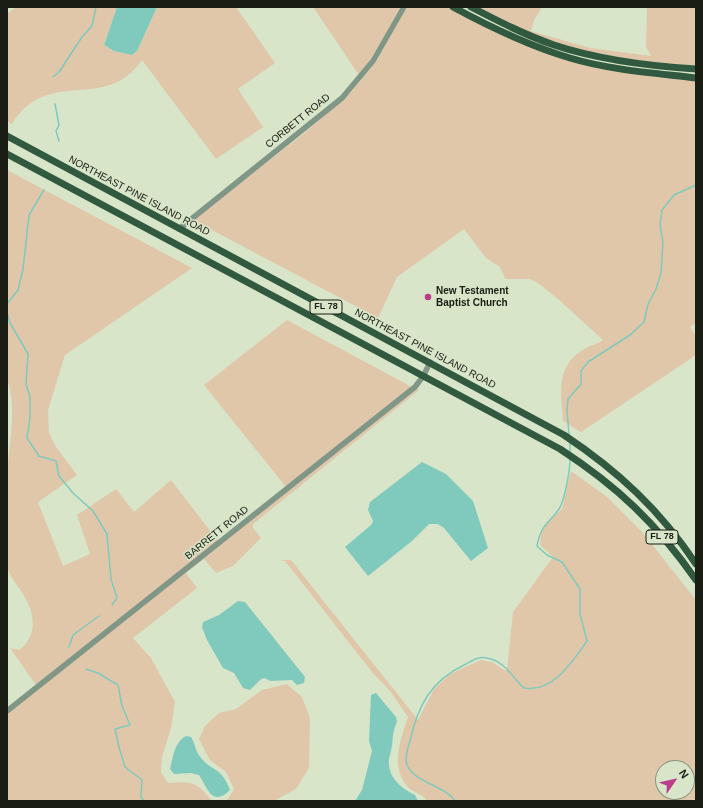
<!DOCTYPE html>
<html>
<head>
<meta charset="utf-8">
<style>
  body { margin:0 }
  #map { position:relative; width:703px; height:808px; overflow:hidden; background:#d8e5c9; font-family:Arial,sans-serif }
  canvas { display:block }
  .frame { position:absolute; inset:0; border:8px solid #191d13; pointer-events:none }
  .north { position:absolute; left:655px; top:760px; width:40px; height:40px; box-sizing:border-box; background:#d8e5c9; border:1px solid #8c9580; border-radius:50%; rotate:56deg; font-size:11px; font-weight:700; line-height:16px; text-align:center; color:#191d13 }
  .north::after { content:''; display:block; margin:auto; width:14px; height:18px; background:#bb3c8a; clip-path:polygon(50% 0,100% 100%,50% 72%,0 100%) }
</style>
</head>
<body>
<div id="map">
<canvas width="703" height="808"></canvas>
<div class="frame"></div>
<div class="north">N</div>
</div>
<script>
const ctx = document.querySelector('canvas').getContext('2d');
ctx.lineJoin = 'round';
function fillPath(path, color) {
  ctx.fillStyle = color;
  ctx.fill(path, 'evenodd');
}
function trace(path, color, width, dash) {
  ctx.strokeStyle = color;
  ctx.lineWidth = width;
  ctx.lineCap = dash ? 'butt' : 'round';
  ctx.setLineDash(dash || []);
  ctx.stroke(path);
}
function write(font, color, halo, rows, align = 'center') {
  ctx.font = font + ' Arial,sans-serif';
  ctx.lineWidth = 3;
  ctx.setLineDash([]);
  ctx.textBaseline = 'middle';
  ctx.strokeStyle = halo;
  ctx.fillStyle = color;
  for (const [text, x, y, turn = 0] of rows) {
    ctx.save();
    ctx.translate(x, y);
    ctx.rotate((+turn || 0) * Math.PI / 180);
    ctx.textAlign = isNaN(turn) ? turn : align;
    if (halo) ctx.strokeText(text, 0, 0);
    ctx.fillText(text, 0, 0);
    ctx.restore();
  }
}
const green = new Path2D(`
  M 16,7 L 117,7 L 104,45 L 114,51 L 132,55 L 137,51 L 157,7 L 236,7 L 275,63 L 238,89 L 263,127 L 216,159 L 142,60 C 105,114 49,65 12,124 L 7,121 L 7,14 Z
  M 313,7 L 402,7 L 370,60 L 359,75 Z
  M 407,7 L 447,7 L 543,52 L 696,80 L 696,323 L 690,327 L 696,336 L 696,355 L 581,432 L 563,421 C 561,391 555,365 586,348 C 591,345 598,344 603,340 L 558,299 L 538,283 L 530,279 L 505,279 L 500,267 L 486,258 L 464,229 L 397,277 L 378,318 L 193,220 L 307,131 L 351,92 L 375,63 Z
  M 477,7 L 542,7 L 534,20 L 531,31 L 590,48 L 651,56 L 646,47 L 647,7 L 696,7 L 696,66 C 650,62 602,57 558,43 C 529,34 503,20 477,7 Z
  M 7,170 L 192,268 L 65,355 L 48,410 L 49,433 L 56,447 L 77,475 L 38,502 L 63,566 L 90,554 L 77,515 L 116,489 L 134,512 L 171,480 L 218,541 L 36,685 L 10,648 L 19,650 C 38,637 35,613 24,596 C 19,586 7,575 7,564 C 7,536 6,507 7,479 C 8,449 18,408 7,379 Z
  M 287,320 L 412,387 L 286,487 L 204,385 Z
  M 417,389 L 419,390 L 253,524 L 253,528 L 279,560 L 291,560 L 418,720 L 434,689 L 450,674 L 481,660 L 492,662 L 504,670 L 507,670 L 513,612 L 553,557 L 540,545 L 541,533 L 547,522 L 562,509 L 571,471 L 606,496 L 642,532 L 696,600 L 696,801 L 427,801 C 423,794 412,792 407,786 C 390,766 401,738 408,717 L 390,691 L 372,672 L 285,561 L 279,560 L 261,538 L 233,566 L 216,573 L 204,559 L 186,573 L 197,588 L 133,638 L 151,658 L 175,702 L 171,728 L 162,757 L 161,772 L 168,783 C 192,781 197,782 212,801 L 7,801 L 7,714 ZM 663,768 L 687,768 L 687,792 L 663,792 Z
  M 287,684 L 302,697 L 310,718 L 309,768 L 296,789 L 274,801 L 221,801 L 227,800 L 234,789 L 226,772 L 210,760 L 199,739 L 205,726 L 219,713 L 236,709 L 262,690 Z`);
const water = new Path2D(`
  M 117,7 L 157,7 L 137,51 L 132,55 L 114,51 L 104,45 Z
  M 422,462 L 446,474 L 473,501 L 488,548 L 471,561 L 444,528 L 438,524 L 429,524 L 412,541 L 368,576 L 345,547 L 371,525 L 373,521 L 368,510 L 370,502 Z
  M 238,601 L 245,602 L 305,677 L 304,683 L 297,685 L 292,680 L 271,681 L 264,678 L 260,680 L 250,690 L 243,688 L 234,673 L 223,668 L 207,640 L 202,627 L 203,622 L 219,615 Z
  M 376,693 L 396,717 L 397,722 C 393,730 393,737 392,746 C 391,751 390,755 389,759 C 387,777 401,788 415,795 L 418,801 L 355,801 L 362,790 L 372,751 L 369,741 L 371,695 Z
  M 186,736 L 191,737 C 195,743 195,750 199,755 C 210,772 221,765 230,790 C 212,808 207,787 199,775 L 191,773 L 174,774 L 170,769 C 173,758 174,742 186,736 Z`);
const stream = new Path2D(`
  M 53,77 L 59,72 L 82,37 L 92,26 L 96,7
  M 55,104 L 59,125 L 56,131 L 59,141
  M 7,304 L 18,290 L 23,269 L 29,215 L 44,190
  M 7,312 L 10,323 L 28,354 L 26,384 L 30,397 L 30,418 L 27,438 L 39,456 L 56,461 L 59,476 L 73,493 L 93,511 L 107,534 L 111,579 L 117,598 L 112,605
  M 569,435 L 567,410 L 568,399 L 581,384 L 581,371 L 588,362 L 630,335 L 644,322 L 648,304 L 656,289 L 661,273 L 663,242 L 660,226 L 662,210 L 674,195 L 696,185
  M 570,443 L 570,453
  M 69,647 L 73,635 L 99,616
  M 86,669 L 98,673 L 118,685 L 122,706 L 130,725 L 115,729 L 119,747 L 125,767 L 142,780 L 141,797 L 144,801
  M 455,801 C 444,785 415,783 407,765 C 404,758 408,748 410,741 C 418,705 431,681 464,665 C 472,661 478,656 487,658 C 505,661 512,677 524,688 C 553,693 573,661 587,641 L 580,614 L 580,589 L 562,562 L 547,555 L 537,546 C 541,524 548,525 559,509 C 565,500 570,470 570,459`);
const minor = new Path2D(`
  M 179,229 L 342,98 L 373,61 L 404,7
  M 7,711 L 415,387 L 424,375 L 430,362`);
const major = new Path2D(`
  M 453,7 C 490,27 529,46 570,58 C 610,70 654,73 696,78
  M 471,7 C 498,21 525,35 554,45 C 599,60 649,66 696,69
  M 7,136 L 564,435 C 618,471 660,510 696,564
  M 7,154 L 560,449 C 617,486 657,524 696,580`);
const markers = [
  [428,297,4,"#bb3c8a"]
];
const shields = [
  [326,307,32],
  [662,537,32]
];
const shieldNames = [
  ["FL 78",326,307],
  ["FL 78",662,537]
];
const streetNames = [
  ["CORBETT ROAD",298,121,-39],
  ["NORTHEAST PINE ISLAND ROAD",139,196,28],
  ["NORTHEAST PINE ISLAND ROAD",425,349,28],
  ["BARRETT ROAD",217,533,-39]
];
const poiNames = [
  ["New Testament",436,291],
  ["Baptist Church",436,303]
];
fillPath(green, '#e0c7aa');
fillPath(water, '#80c9bd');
trace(stream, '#80c9bd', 1.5);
trace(minor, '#809687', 5.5);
trace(major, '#30593f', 7);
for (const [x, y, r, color] of markers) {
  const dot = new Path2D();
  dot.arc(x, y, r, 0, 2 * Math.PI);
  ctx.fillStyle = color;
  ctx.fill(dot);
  trace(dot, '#d8e5c9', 1.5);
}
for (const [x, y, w] of shields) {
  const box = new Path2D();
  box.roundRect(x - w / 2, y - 7, w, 14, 3);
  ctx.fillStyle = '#d8e5c9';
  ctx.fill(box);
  trace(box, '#191d13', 1);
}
write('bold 9px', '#191d13', null, shieldNames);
write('10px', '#191d13', '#d8e5c9', streetNames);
write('bold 10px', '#191d13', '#d8e5c9', poiNames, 'left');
</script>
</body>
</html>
